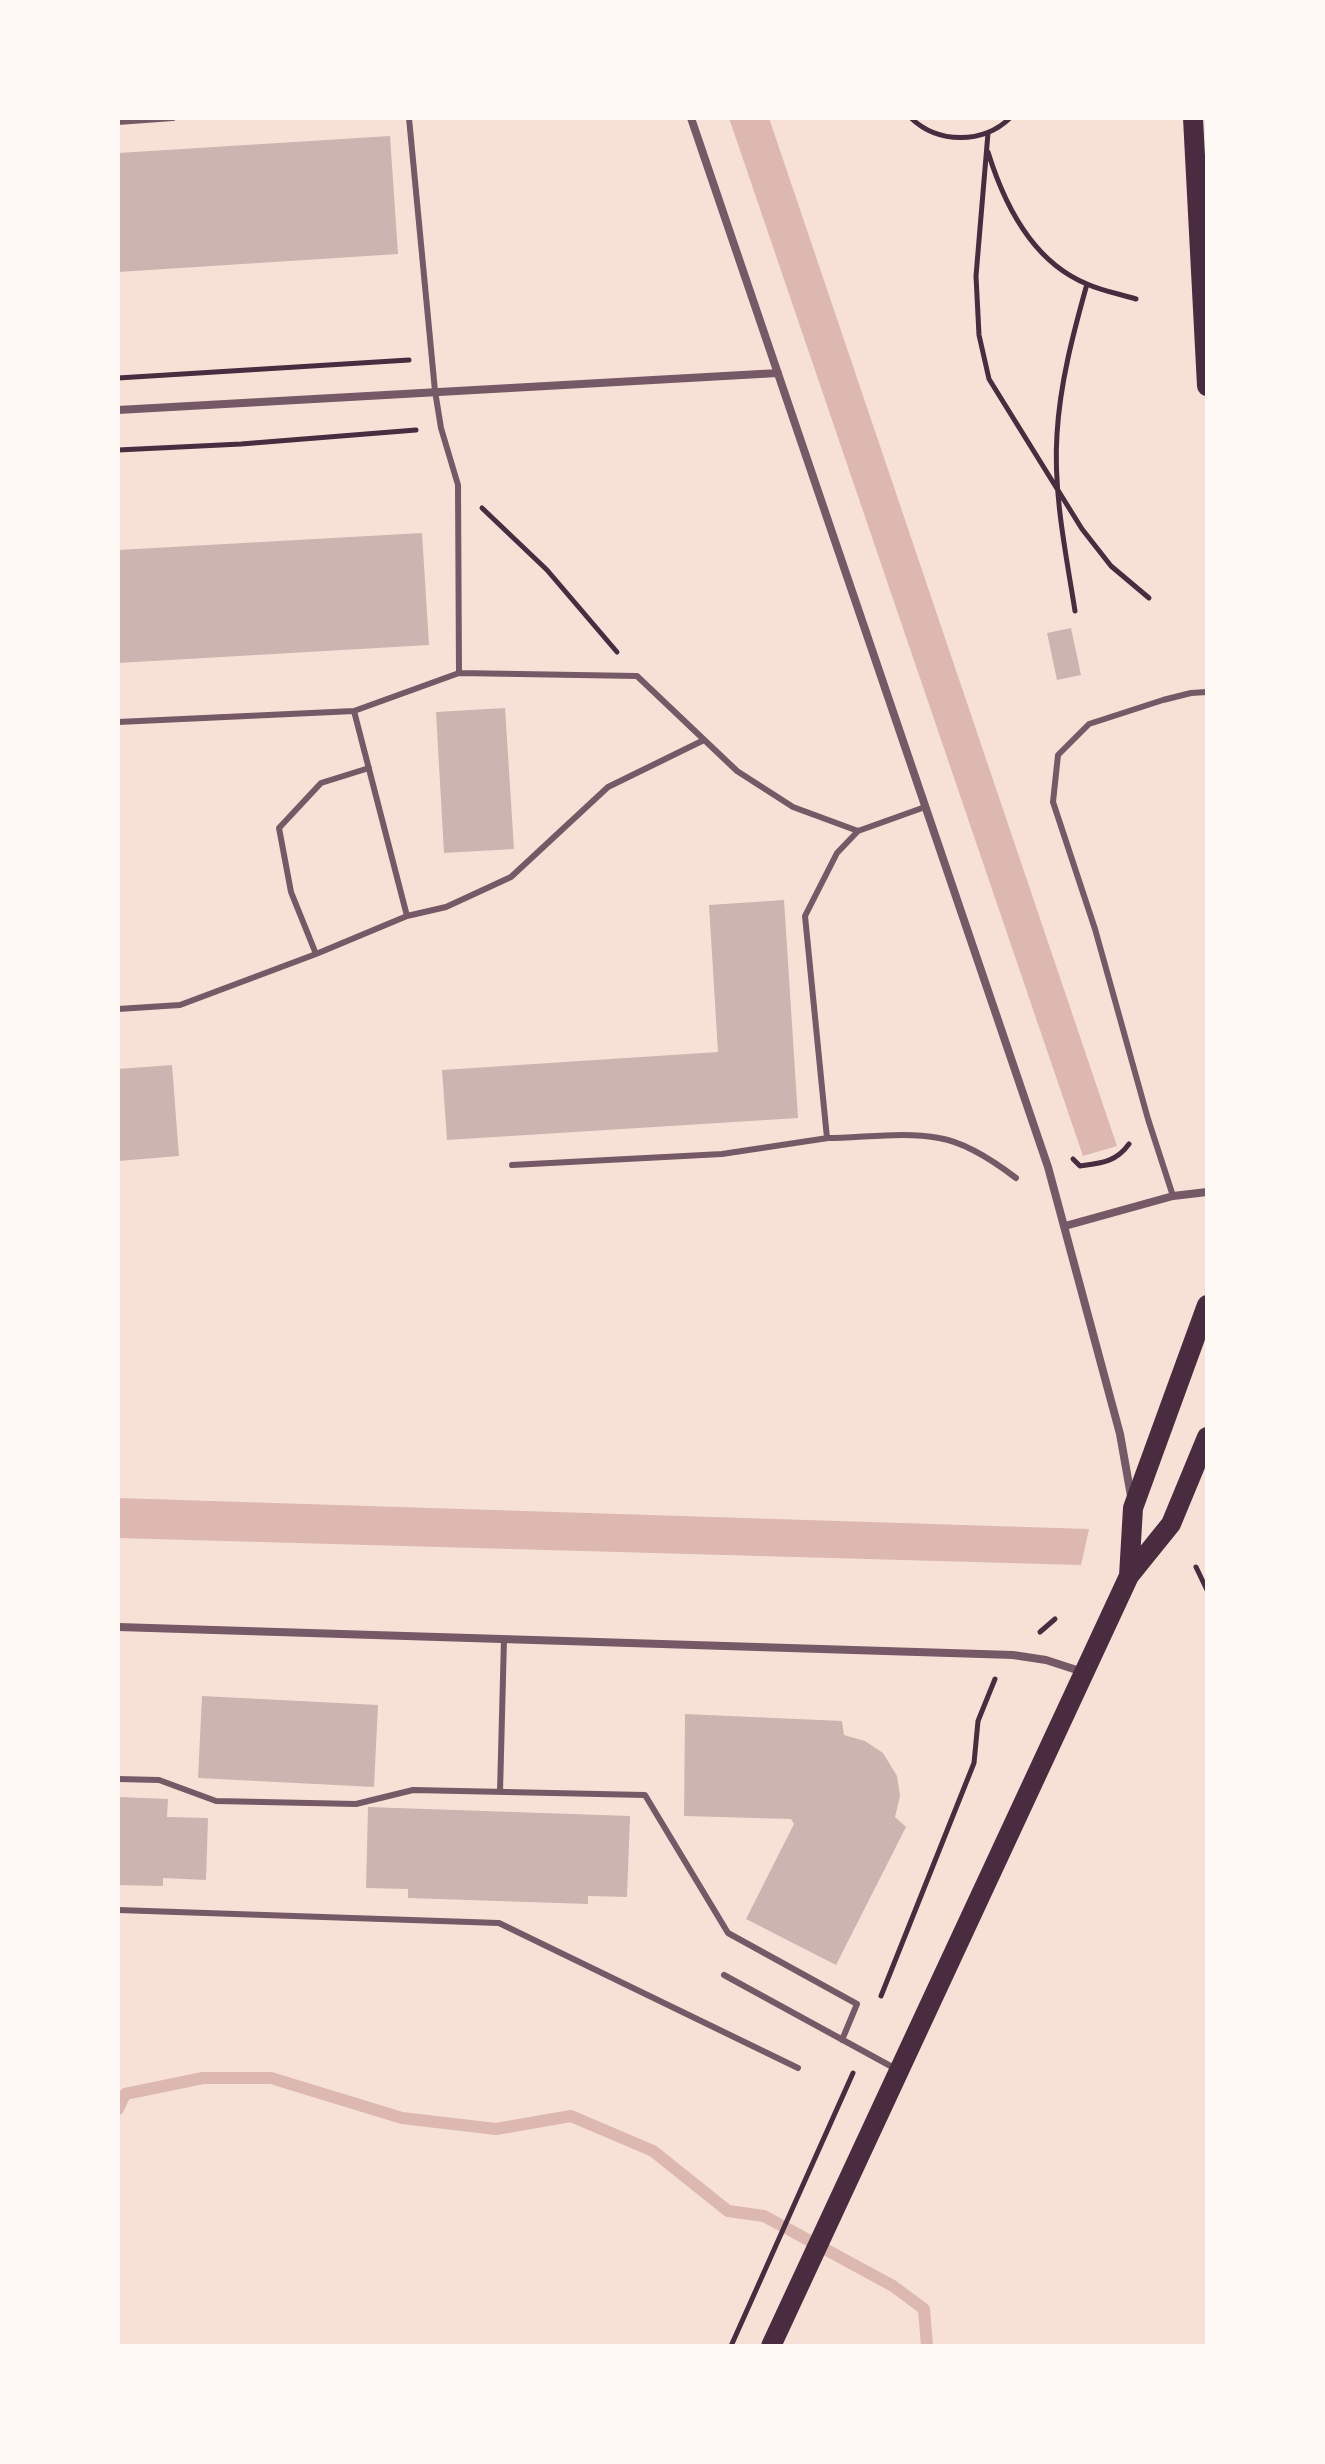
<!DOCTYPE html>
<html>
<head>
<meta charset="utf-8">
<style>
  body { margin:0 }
  #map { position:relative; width:1325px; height:2464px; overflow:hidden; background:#f7e1d7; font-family:Montserrat,sans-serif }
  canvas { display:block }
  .frame { position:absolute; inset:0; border:120px solid #fffaf5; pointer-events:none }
</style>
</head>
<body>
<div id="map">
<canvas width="1325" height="2464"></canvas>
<div class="frame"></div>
</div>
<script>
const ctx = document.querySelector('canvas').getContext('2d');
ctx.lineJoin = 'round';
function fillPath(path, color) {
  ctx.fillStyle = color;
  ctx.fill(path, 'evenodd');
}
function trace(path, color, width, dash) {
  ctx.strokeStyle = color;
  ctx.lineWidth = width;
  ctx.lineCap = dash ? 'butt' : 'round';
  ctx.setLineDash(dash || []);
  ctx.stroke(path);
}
const water = new Path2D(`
  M 729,118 L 769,118 L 1117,1146 L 1083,1156 Z
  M 118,1498 L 1089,1529 L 1081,1565 L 118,1538 Z`);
const stream = new Path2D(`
  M 118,2109 L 125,2094 L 203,2078 L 271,2078 L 402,2118 L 496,2129 L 571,2116 L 653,2151 L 728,2211 L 764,2216 L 893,2286 L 924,2309 L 927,2346`);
const building = new Path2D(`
  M 390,136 L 398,254 L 118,272 L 118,153 Z
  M 422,533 L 429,645 L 118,663 L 118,550 Z
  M 1071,628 L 1081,675 L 1057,680 L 1047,633 Z
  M 505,708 L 514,849 L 444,853 L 436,712 Z
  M 784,900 L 798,1118 L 447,1140 L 442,1070 L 718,1052 L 709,905 Z
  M 172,1065 L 179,1156 L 118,1161 L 118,1069 Z
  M 202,1696 L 378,1705 L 374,1787 L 198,1778 Z
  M 685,1714 L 842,1721 L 844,1735 L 865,1741 L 883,1753 L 897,1776 L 900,1796 L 895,1817 L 906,1827 L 836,1965 L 746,1919 L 794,1824 L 791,1819 L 684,1816 Z
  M 118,1797 L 168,1799 L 167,1817 L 208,1818 L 206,1880 L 163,1878 L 163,1886 L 118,1885 Z
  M 368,1807 L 630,1816 L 627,1897 L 588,1896 L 588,1904 L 408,1898 L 408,1889 L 366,1888 Z`);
const path = new Path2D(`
  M 911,118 C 938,144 983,144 1010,118
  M 988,133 L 976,276 L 979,335 L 989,379 L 1082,529 L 1111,566 L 1149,598
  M 988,152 C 1004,204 1033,262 1087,284 C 1102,291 1120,294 1136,299
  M 118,378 L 409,360
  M 118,450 L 241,444 L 416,430
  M 482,508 L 547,570 L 617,652
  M 1075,611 C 1066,554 1053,492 1057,434 C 1060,383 1073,334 1087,284
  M 1073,1159 L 1080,1166 C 1102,1163 1116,1162 1129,1144
  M 1196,1567 L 1207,1590
  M 1040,1632 L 1055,1619
  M 881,1996 L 974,1763 L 978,1721 L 995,1679
  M 731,2346 L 853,2073`);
const service = new Path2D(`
  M 409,118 L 435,391 L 441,428 L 458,485 L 459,673
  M 118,122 L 173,118
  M 118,722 L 354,711
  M 858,831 L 837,853 L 805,916 L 827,1138 C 862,1138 904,1131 939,1138 C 964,1142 995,1162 1016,1178
  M 407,916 L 354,711 L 459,673 L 637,676 L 737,771 L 793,807 L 858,831 L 925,807
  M 316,954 L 291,892 L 279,828 L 321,783 L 369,768
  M 118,1009 L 180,1005 L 316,954 L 407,916 L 446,907 L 511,877 L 608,787 L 704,740
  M 512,1165 L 722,1154 L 828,1138
  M 1173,1196 L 1148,1119 L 1095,929 L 1053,802 L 1058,755 L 1089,724 L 1163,700 L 1191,693 L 1207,692
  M 118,1779 L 159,1780 L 216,1801 L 356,1804 L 413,1790 L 645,1795 L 728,1933 L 857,2004 L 842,2040
  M 500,1792 L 504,1639
  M 118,1910 L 499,1923 L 798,2068
  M 724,1975 L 896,2069`);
const minor = new Path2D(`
  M 691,118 L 1048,1167 L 1120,1434 L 1131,1496
  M 118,410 L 778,373
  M 1065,1226 L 1173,1196 L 1207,1192
  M 118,1627 L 1013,1655 L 1046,1660 L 1083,1672`);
const primary = new Path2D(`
  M 1193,118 L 1207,386
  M 1129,1576 L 1133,1508 L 1207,1305
  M 771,2346 L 1129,1576 L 1171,1524 L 1207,1437`);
fillPath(water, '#dcb8b0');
trace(stream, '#dcb8b0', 12);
fillPath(building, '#ccb4b1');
trace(path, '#4a2c40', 5);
trace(service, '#755966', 6);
trace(minor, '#755966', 8);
trace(primary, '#4a2c40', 20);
</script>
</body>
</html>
